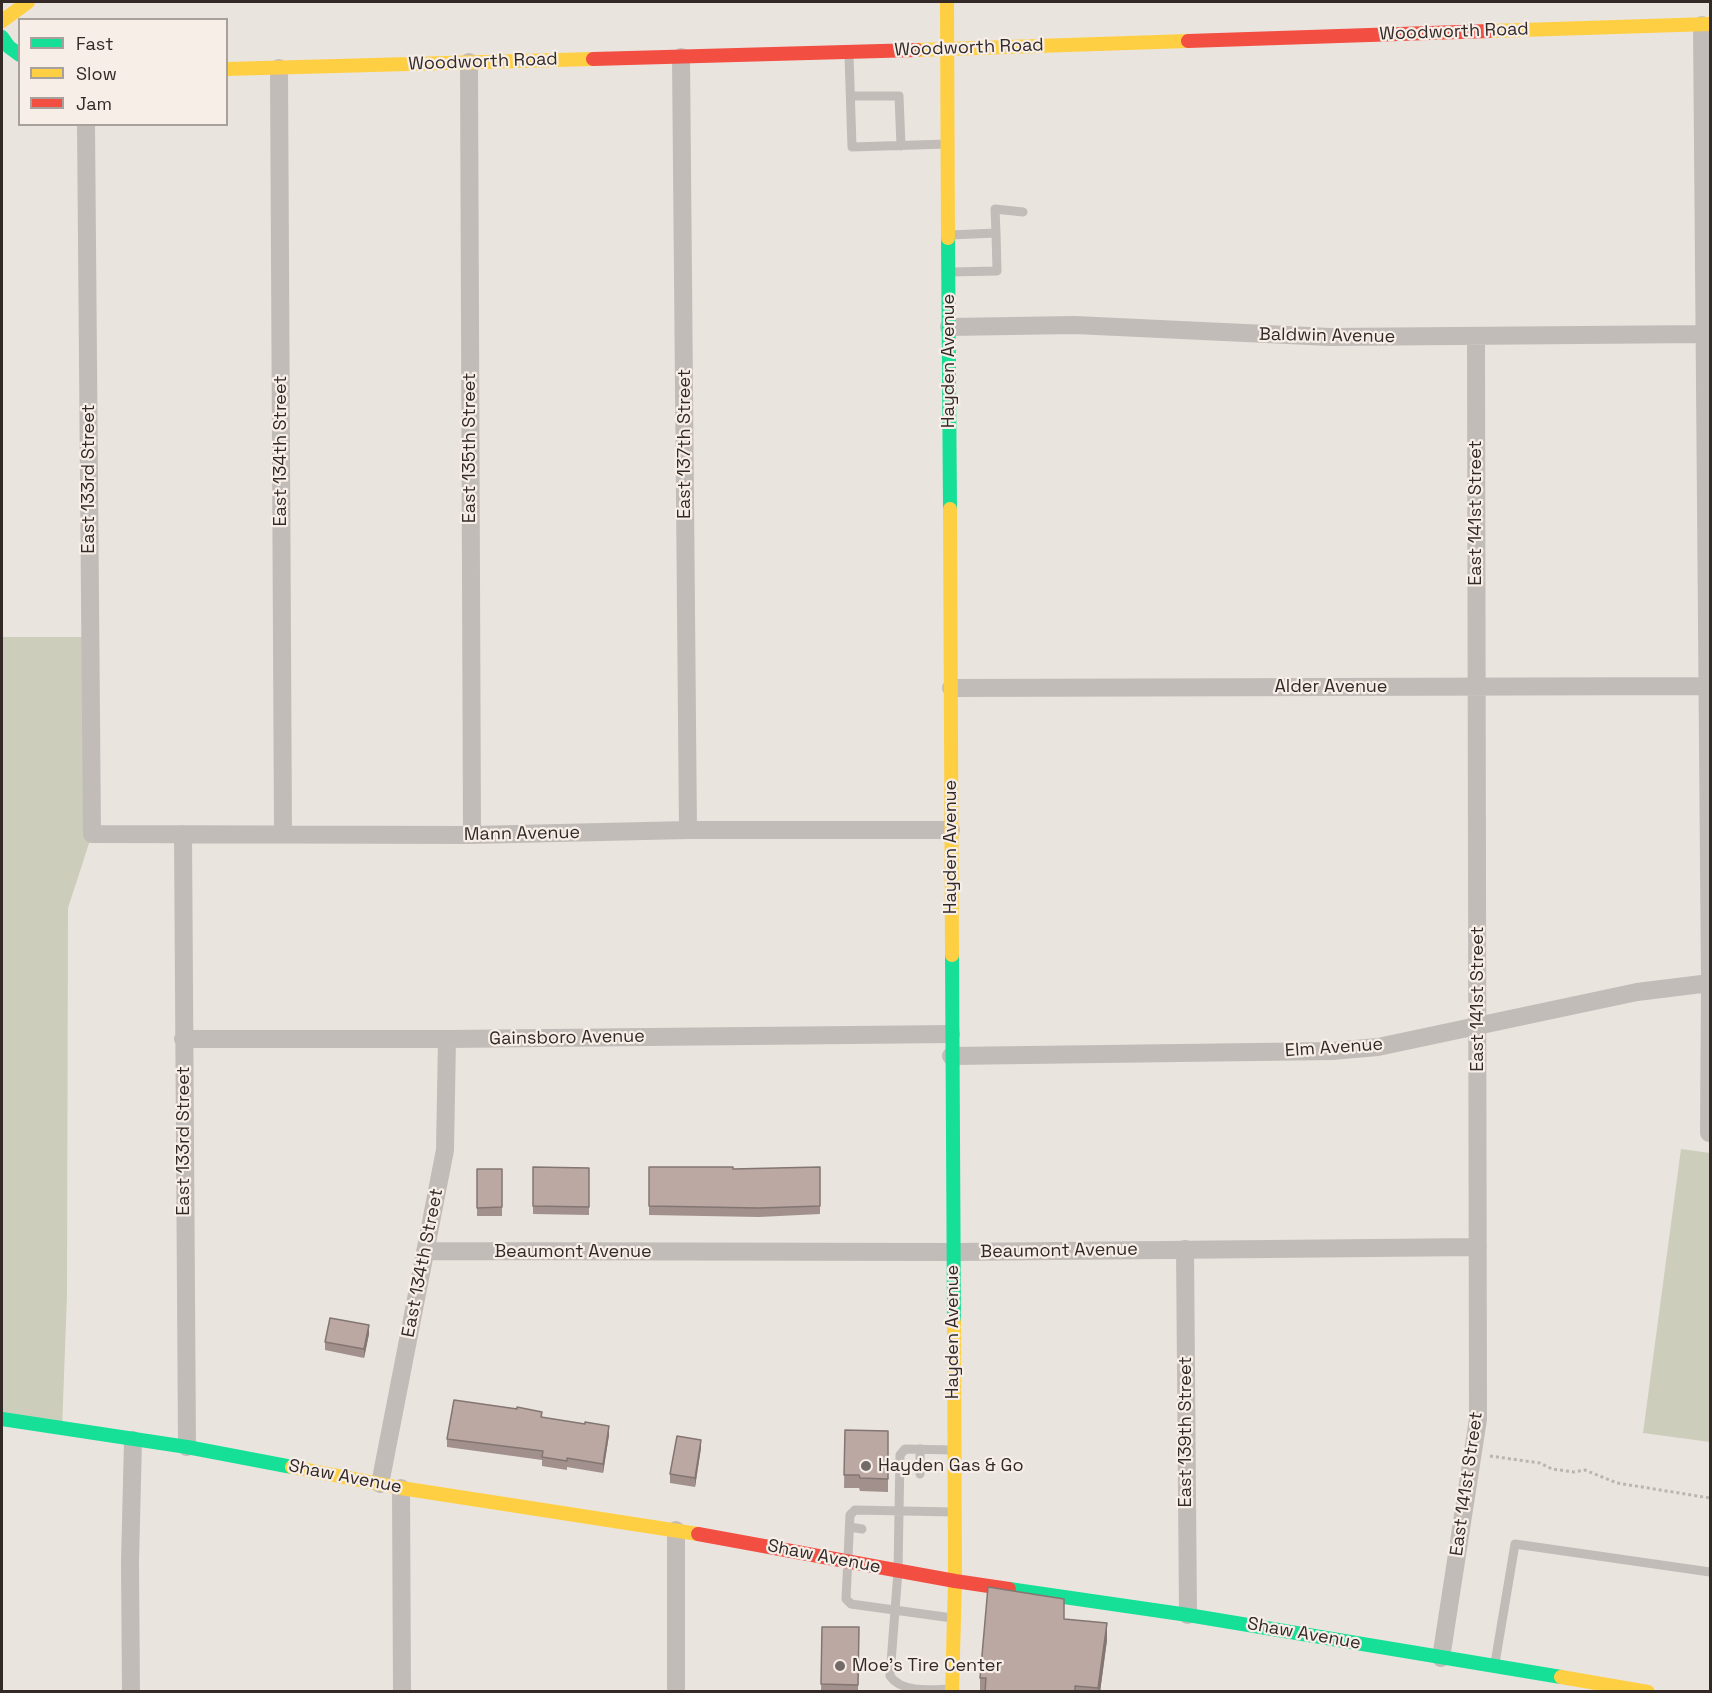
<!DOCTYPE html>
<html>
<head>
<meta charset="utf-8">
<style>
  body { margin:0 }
  #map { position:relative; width:1712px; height:1693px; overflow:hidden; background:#eae4df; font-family:"Space Grotesk",sans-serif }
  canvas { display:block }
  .frame { position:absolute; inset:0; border:3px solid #332a28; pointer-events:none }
  .legend { position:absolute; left:18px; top:18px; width:210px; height:108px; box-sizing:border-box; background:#f6eee7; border:2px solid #a8a09b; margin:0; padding:8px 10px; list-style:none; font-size:18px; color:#332a28 }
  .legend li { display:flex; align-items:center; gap:12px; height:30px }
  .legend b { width:30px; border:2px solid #a8a09b }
</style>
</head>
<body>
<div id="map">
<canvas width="1712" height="1693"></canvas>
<div class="frame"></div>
<ul class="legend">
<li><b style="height:8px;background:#16e098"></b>Fast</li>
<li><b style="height:8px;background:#ffcf43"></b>Slow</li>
<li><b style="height:8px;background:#f24e42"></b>Jam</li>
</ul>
</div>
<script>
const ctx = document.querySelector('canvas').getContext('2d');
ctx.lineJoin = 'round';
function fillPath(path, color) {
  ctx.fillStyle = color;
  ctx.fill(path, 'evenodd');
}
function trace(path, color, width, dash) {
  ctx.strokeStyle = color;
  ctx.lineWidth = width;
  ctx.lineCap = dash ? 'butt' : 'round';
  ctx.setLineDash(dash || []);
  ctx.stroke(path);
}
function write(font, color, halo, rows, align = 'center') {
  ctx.font = font + ' "Space Grotesk",sans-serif';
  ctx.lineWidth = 4.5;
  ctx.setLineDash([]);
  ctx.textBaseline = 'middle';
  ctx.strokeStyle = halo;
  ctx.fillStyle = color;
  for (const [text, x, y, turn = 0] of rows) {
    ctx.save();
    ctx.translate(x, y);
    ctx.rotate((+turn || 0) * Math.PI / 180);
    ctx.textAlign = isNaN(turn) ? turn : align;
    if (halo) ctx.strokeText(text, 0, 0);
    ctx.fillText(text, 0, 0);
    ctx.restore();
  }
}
const green = new Path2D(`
  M 2,637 L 91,637 L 92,834 L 68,908 L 67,1295 L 62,1429 L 2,1419 Z
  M 1681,1149 L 1710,1153 L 1710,1442 L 1643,1433 Z`);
const path = new Path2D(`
  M 1490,1456 L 1540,1463 L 1552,1469 L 1574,1472 L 1585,1470 L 1617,1483 L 1710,1498`);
const lane = new Path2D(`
  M 849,55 L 852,147 L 947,144
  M 851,96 L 899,96 L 901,146
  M 996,233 L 995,209 L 1023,212
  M 950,235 L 996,233 L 997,271 L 951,272
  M 920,1474 L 920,1449
  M 850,1527 L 862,1529
  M 952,1618 L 851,1604 L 846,1599 L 850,1515 L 855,1510 L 954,1512
  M 1495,1663 L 1515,1544 L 1710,1572
  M 950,1689 C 930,1690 902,1693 890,1676 L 898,1571 L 900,1455 L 905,1449 L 954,1450`);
const street = new Path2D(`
  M 1702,25 L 1710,983 L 1709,1133
  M 681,57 L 688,830
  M 469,62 L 472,835
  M 279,68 L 283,834
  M 86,124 L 92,834 L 472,835 L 688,830 L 951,830
  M 949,327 L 1075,325 L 1330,337 L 1706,334
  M 951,688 L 1710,686
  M 183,834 L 187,1447
  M 183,1039 L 447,1039 L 951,1034
  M 951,1056 L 1332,1051 L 1378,1047 L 1637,992 L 1710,983
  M 1185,1249 L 1188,1615
  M 425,1251 L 953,1252 L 1478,1247
  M 380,1484 L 445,1150 L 447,1039
  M 401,1488 L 402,1692
  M 676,1530 L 676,1692
  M 1441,1658 L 1478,1419 L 1476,337
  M 131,1692 L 130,1563 L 133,1440`);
const fast = new Path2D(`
  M 2,37 L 9,47 L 20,55
  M 948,238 L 950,509
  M 952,955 L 954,1322
  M 2,1419 L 187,1447 L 292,1467
  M 1009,1589 L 1188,1615 L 1561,1677`);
const slow = new Path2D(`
  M 947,2 L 948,238
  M 2,21 L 28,2
  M 1490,31 L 1710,24
  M 917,50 L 1188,41
  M 226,69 L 593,59
  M 950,509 L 952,955
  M 292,1467 L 401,1488 L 698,1534
  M 1561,1677 L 1648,1692
  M 952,1692 L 955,1581 L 954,1322`);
const jam = new Path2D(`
  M 1188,41 L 1490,31
  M 593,59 L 917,50
  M 698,1534 L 955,1581 L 1009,1589`);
const wall = new Path2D(`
  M 533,1167 L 589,1168 L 589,1215 L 533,1214 Z
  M 649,1167 L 733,1169 L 820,1167 L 820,1214 L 759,1217 L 649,1215 Z
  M 477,1169 L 502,1169 L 502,1216 L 477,1216 Z
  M 369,1334 L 364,1358 L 325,1350 L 325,1342 Z
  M 542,1418 L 585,1424 L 609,1435 L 603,1473 L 567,1467 L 567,1470 L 542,1466 L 542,1460 L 447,1447 L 447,1439 Z
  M 845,1430 L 888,1431 L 888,1492 L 860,1491 L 859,1488 L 844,1488 Z
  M 701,1448 L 695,1487 L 670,1483 L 670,1474 Z
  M 1064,1619 L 1107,1640 L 1100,1692 L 980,1692 L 980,1678 Z
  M 822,1627 L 859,1627 L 858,1692 L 821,1692 Z`);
const shadedWall = new Path2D(`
  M 369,1325 L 369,1334 L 364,1358 L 364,1349 Z
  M 609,1426 L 609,1435 L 603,1473 L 603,1464 Z
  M 701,1440 L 701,1448 L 695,1487 L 695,1478 Z
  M 1107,1623 L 1107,1640 L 1100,1692 L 1098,1692 Z`);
const building = new Path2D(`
  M 533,1167 L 589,1168 L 589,1207 L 533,1206 Z
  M 649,1167 L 733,1167 L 733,1169 L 820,1167 L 820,1206 L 759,1208 L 649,1206 Z
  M 477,1169 L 502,1169 L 502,1207 L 477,1208 Z
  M 330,1318 L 369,1325 L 364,1349 L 325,1342 Z
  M 454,1400 L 517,1409 L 517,1407 L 542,1412 L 541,1417 L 585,1424 L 585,1422 L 609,1426 L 603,1464 L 567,1458 L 567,1461 L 542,1457 L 543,1451 L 447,1439 Z
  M 845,1430 L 888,1431 L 888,1479 L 860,1478 L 859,1475 L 844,1475 Z
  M 677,1436 L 701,1440 L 695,1478 L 670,1474 Z
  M 988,1587 L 1064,1599 L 1064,1619 L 1107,1623 L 1098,1688 L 1075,1686 L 1075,1692 L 985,1692 L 986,1678 L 980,1678 Z
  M 822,1627 L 859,1627 L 858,1685 L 821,1684 Z`);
const markers = [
  [866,1466,6,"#736b68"],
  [840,1666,6,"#736b68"]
];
const streetNames = [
  ["Woodworth Road",1454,32,-2],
  ["Woodworth Road",969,48,-2],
  ["Woodworth Road",483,62,-2],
  ["Baldwin Avenue",1327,336,1],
  ["Hayden Avenue",949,361,-90],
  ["East 137th Street",685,444,-90],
  ["East 135th Street",470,448,-90],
  ["East 134th Street",281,451,-90],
  ["East 133rd Street",89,479,-90],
  ["East 141st Street",1476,513,-90],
  ["Alder Avenue",1331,687],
  ["Mann Avenue",522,834,-1],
  ["Hayden Avenue",951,847,-90],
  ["East 141st Street",1478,999,-90],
  ["Gainsboro Avenue",567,1038,-1],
  ["Elm Avenue",1334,1048,-4],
  ["East 133rd Street",184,1141,-90],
  ["Beaumont Avenue",1059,1251,-1],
  ["Beaumont Avenue",573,1252],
  ["East 134th Street",423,1263,-79],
  ["Hayden Avenue",953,1332,-90],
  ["East 139th Street",1186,1432,-90],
  ["Shaw Avenue",345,1477,11],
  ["East 141st Street",1467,1484,-82],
  ["Shaw Avenue",824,1557,11],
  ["Shaw Avenue",1304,1634,10]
];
const poiNames = [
  ["Hayden Gas & Go",878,1466],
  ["Moe's Tire Center",852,1666]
];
fillPath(green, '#cccdbb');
trace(path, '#bbb5b2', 3, [3, 3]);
trace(lane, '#c2bcb9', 9);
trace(street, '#c2bcb9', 18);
trace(fast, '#16e098', 14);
trace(slow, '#ffcf43', 14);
trace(jam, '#f24e42', 14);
fillPath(wall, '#a1908c');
fillPath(shadedWall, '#837672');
fillPath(building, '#bba8a3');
trace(building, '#837672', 1.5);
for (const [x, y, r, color] of markers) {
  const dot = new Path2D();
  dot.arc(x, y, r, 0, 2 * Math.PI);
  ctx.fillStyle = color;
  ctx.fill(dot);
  trace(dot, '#f6eee7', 2);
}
write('18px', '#332a28', '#f6eee7', streetNames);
write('18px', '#332a28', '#f6eee7', poiNames, 'left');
</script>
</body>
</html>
